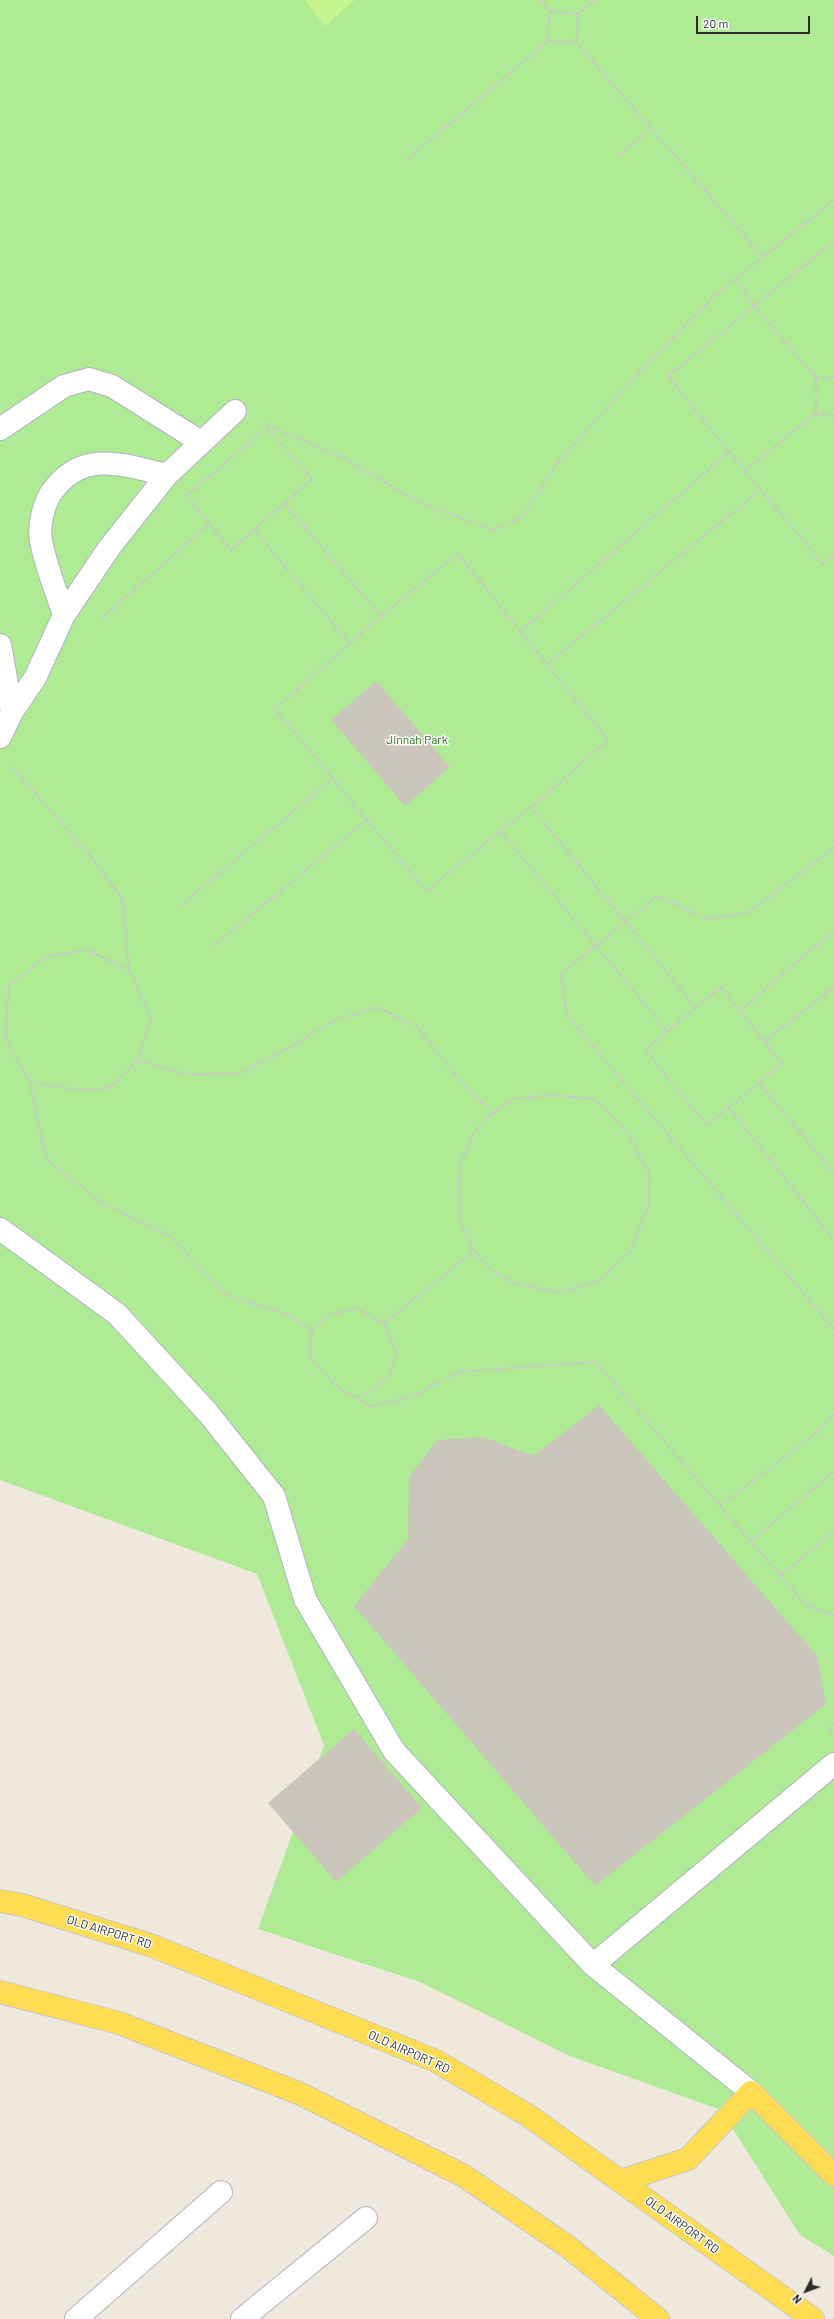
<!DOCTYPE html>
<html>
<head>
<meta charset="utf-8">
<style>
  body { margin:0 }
  #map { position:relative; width:834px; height:2319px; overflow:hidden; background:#efe8dd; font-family:Barlow,sans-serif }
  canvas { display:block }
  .north { position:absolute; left:786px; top:2271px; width:40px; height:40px; -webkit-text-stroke:3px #fff; paint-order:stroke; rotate:228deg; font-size:11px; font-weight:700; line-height:16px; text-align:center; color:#2c2c2c }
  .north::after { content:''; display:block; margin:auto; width:14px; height:18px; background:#2c2c2c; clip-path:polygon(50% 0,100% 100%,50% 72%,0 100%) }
  .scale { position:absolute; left:696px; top:16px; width:114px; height:18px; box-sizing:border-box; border:2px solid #2c2c2c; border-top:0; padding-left:5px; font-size:12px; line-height:14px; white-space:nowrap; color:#2c2c2c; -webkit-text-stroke:3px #fff; paint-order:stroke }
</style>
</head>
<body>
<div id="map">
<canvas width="834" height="2319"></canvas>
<div class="north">N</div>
<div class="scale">20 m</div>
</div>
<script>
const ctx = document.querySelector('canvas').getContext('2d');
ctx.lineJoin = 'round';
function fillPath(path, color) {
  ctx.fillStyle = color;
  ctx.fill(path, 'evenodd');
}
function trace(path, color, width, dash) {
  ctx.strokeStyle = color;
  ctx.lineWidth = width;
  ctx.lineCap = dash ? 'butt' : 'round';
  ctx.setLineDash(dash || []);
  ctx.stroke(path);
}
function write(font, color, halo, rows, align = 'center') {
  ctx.font = font + ' Barlow,sans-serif';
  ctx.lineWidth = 3;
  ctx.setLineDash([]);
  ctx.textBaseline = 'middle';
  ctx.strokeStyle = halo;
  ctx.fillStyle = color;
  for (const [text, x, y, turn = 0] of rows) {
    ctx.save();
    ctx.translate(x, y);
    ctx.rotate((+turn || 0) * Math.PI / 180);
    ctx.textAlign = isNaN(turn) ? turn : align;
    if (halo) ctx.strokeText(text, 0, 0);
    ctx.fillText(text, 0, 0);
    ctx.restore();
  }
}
const green = new Path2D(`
  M 0,0 L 834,0 L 834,2256 L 800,2235 L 721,2110 L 570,2056 L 420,1982 L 258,1929 L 324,1745 L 257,1574 L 0,1480 Z`);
const pitch = new Path2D(`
  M 304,0 L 355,0 L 325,26 Z`);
const building = new Path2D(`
  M 376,681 L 450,767 L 405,806 L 331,720 Z
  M 599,1405 L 817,1656 L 826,1704 L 595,1886 L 354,1606 L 408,1539 L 409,1477 L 437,1440 L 483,1437 L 534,1456 Z
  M 354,1729 L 422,1808 L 336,1882 L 268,1803 Z`);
const path = new Path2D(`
  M 541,0 L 550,11 L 578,14
  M 595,0 L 578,14 L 576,42 L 763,257
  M 550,11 L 548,41 L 576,42
  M 620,154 L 651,129
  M 406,160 L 548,41
  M 834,241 L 668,376 L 729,452 L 823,564 L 834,555
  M 735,279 L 754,306 L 816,378 L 816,413 L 746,470
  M 816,378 L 834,377
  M 816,413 L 834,416
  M 263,423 L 347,460 L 420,503 L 493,530 L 522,517 L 559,461 L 624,389 L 713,297 L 834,200
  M 267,428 L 312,479 L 231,550 L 186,496 Z
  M 284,503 L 381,616
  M 254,530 L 350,644
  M 458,554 L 608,740 L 531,807 L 426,891 L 275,709 L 381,616 Z
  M 100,620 L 209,524
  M 521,631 L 729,452
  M 546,665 L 760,490
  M 12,767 L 87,852 L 123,900 L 129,970
  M 531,807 L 696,1008
  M 501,832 L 667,1031
  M 834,847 L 747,913 L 706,919 L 657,896 L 561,974 L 567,1016 L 834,1329
  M 180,906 L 332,779
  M 214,945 L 367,820
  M 721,987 L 782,1064 L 707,1125 L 645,1050 Z
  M 740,1011 L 834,930
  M 765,1041 L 834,987
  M 138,1060 L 187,1075 L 240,1073 L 289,1048 L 333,1021 L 377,1007 L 418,1027 L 447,1065 L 491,1114
  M 30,1082 L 79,1090 L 109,1088 L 138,1060 L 151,1017 L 129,970 L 88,950 L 47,956 L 9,985 L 5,1038 L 30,1082 L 46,1159 L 101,1202 L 171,1237 L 227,1296 L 287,1314 L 312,1330 L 309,1356 L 336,1386 L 370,1406 L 409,1398 L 458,1372 L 596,1362 L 720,1506 L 821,1429 L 834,1414
  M 759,1083 L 834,1173
  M 553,1095 L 594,1099 L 628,1133 L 649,1173 L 649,1205 L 630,1252 L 597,1282 L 561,1292 L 517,1284 L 492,1271 L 474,1251 L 461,1225 L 459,1191 L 459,1167 L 474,1133 L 491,1114 L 514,1099 Z
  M 728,1107 L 834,1240
  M 384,1323 L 474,1251
  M 312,1330 L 331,1314 L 356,1308 L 384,1323 L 397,1353 L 390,1374 L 374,1389 L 356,1398
  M 720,1506 L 807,1606 L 834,1615
  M 751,1541 L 834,1471
  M 781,1575 L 834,1531
  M 832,1733 L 829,1730 L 834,1724`);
const minor = new Path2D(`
  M 0,429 L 64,386 L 89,379 L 112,386 L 201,442
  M 64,615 C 57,593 44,562 41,540 C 38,526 44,504 51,493 C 82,448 123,465 167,475
  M 0,645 L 12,712
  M 0,737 L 12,712 L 35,678 L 64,615 L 109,548 L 167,475 L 235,411
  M 0,1229 L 117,1314 L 208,1413 L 274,1496 L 305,1599 L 394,1751 L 593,1965 L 751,2092
  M 593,1965 L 834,1764
  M 76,2319 L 221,2192
  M 242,2319 L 366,2218`);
const major = new Path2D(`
  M 0,1901 L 22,1905 L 153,1946 L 436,2061 L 529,2116 L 813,2319
  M 0,1992 L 119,2023 L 301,2094 L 464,2176 L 567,2246 L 658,2319
  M 621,2181 L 688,2159 L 751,2092 L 834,2175`);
const parkNames = [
  ["Jinnah Park",417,740]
];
const streetNames = [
  ["OLD AIRPORT RD",109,1932,17],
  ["OLD AIRPORT RD",409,2052,24],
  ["OLD AIRPORT RD",682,2225,36]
];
fillPath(green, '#afeb94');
fillPath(pitch, '#c6f48f');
fillPath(building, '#cac6bc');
trace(minor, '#b1b3c1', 24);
trace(major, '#c8c8c8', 24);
trace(path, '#c8c8c8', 2.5, [3, 2]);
trace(minor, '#fff', 22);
trace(major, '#ffdc52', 22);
write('12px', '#237312', '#fff', parkNames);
write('12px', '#2c2c2c', '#fff', streetNames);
</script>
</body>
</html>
